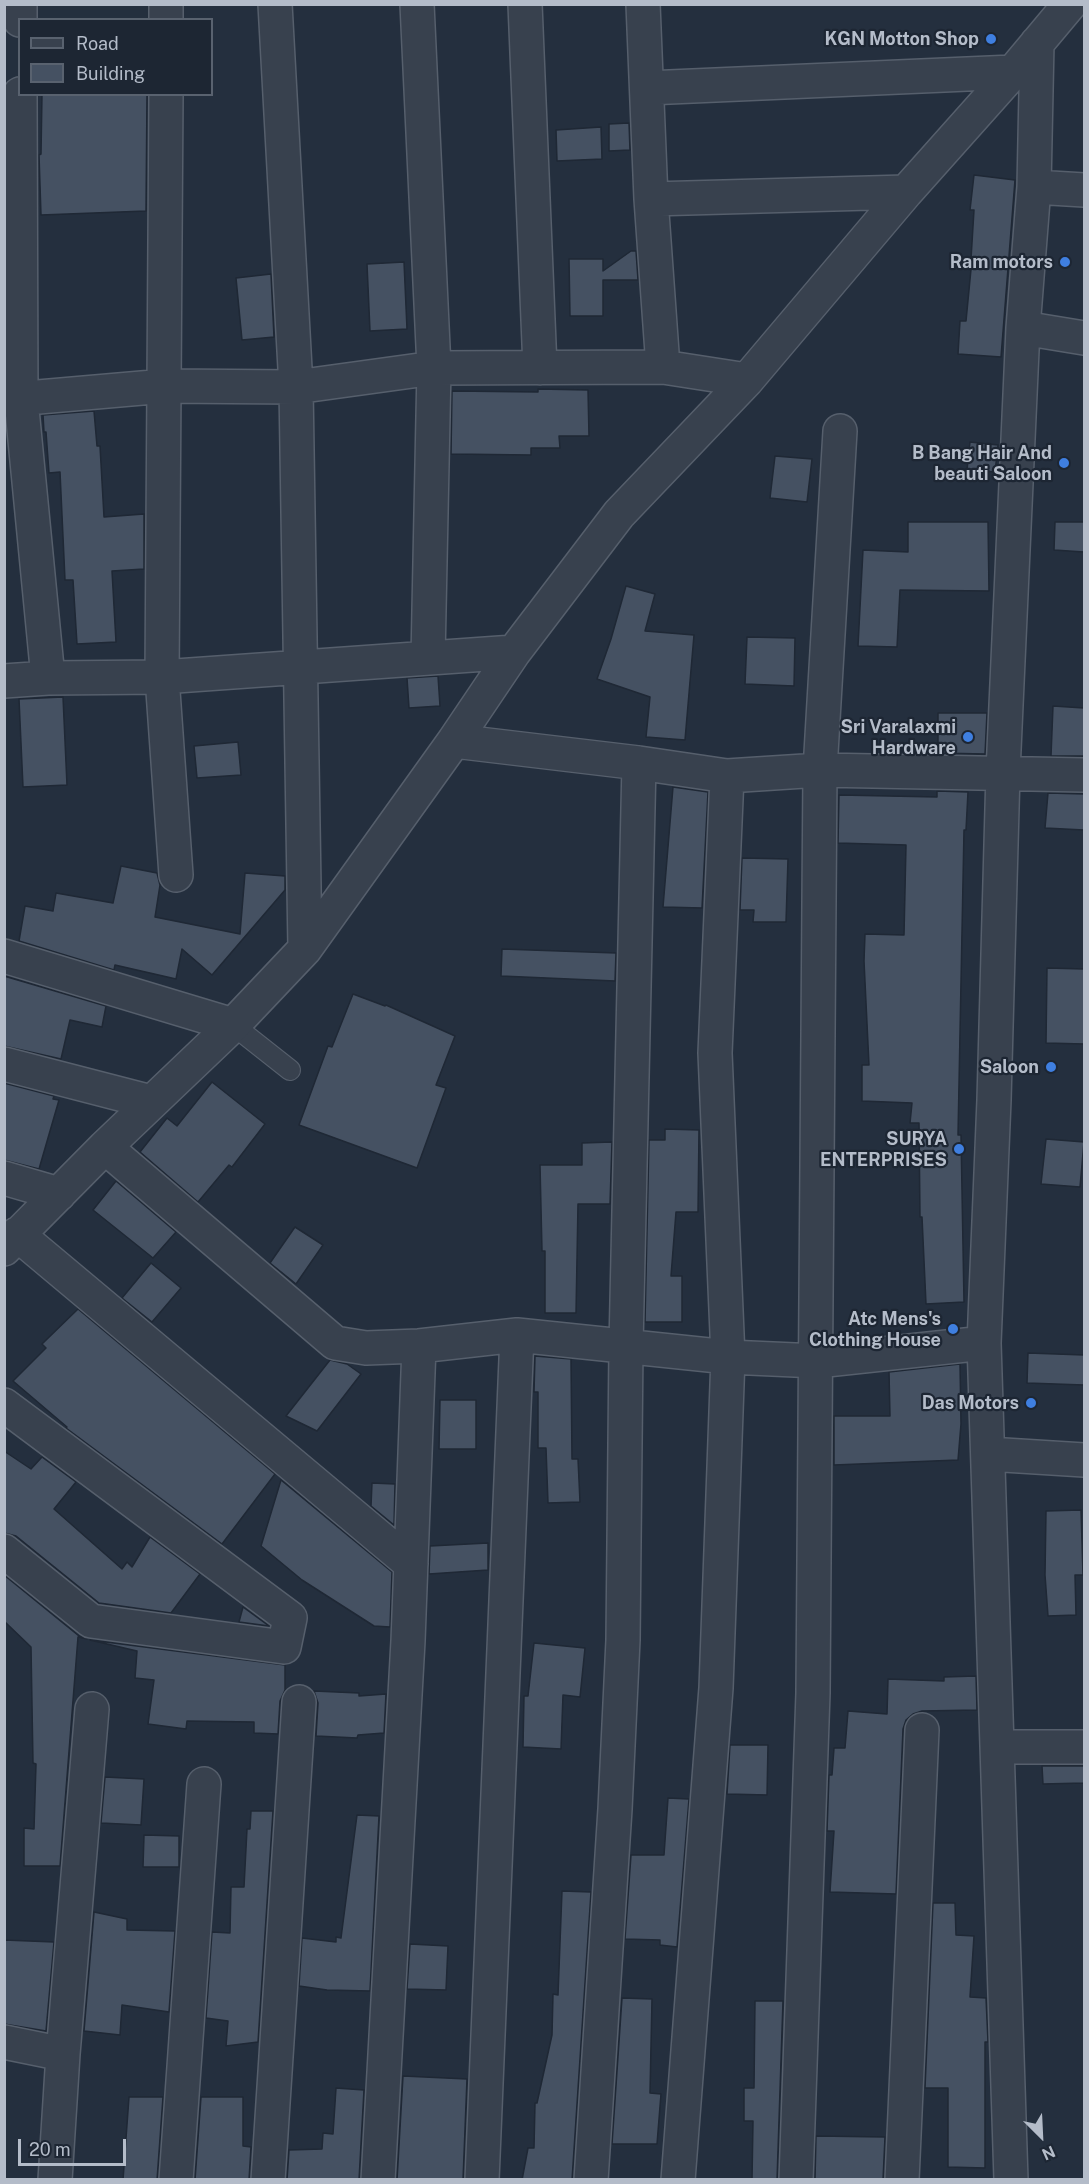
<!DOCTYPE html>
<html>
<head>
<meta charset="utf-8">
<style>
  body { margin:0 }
  #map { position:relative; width:1089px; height:2184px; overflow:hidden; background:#242f3e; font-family:"Public Sans",sans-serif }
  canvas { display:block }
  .frame { position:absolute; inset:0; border:6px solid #b4bcc9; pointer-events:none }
  .legend { position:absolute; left:18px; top:18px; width:195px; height:78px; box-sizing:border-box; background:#1d2633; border:2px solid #59626f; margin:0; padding:8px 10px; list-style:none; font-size:18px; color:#b4bcc9 }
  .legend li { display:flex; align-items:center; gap:12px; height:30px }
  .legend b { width:30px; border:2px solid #59626f }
  .north { position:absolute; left:1011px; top:2106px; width:60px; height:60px; -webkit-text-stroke:4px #1d2633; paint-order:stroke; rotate:156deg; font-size:16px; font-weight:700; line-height:24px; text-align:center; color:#b4bcc9 }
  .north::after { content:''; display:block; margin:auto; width:21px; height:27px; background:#b4bcc9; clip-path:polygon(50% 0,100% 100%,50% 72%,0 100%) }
  .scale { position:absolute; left:18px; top:2139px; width:108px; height:27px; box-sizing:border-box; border:3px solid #b4bcc9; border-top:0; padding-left:8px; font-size:18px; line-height:21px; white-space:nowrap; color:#b4bcc9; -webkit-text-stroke:4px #1d2633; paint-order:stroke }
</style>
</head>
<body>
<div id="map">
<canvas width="1089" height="2184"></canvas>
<div class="frame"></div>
<ul class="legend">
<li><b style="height:8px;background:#38414e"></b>Road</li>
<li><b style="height:16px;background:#455162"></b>Building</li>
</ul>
<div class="north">N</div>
<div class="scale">20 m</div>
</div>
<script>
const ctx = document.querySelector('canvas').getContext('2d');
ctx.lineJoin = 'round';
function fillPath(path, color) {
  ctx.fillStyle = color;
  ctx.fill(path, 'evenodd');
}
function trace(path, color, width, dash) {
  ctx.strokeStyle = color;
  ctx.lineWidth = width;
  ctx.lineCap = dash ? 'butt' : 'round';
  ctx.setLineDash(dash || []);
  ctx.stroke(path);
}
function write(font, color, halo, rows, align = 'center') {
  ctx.font = font + ' "Public Sans",sans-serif';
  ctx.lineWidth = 4.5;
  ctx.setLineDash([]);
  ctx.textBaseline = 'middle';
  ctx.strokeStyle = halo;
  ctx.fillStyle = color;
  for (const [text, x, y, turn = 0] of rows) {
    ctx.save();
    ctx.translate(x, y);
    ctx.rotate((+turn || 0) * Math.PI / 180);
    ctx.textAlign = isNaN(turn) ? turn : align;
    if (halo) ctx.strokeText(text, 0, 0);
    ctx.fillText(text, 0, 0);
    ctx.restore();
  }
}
const building = new Path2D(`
  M 42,94 L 147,94 L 146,211 L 41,215 L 39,155 L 41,154 Z
  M 629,123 L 630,150 L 609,151 L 609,124 Z
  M 601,127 L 602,159 L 557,161 L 556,130 Z
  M 974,175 L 1015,180 L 1001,357 L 958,354 L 960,321 L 966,321 L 972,259 L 971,259 L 974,210 L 970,210 Z
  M 631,251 L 636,251 L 638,280 L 603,280 L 603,316 L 570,316 L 569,259 L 603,259 L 603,271 Z
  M 404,262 L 407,329 L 370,331 L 367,264 Z
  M 271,274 L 274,337 L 242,340 L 236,278 Z
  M 538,389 L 588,390 L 589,436 L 559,436 L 560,448 L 531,448 L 531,455 L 451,454 L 452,391 L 538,392 Z
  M 94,411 L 97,446 L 100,446 L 104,517 L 144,514 L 144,569 L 112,571 L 116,642 L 77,644 L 73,580 L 65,580 L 60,472 L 49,473 L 46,432 L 44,432 L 43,415 Z
  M 970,442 L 998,445 L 995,472 L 967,470 Z
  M 775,456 L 812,459 L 807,502 L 770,498 Z
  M 908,522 L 988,522 L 989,591 L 900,590 L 897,647 L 858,646 L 863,550 L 908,552 Z
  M 1055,522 L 1084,522 L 1084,552 L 1054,550 Z
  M 626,586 L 655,594 L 645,631 L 694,635 L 685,740 L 646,737 L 650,697 L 597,679 L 611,639 Z
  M 747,637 L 795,638 L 794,686 L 745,684 Z
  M 438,676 L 440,706 L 409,708 L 407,678 Z
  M 63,697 L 67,785 L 23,787 L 19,699 Z
  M 1053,706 L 1084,708 L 1084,756 L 1051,756 Z
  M 938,713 L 987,713 L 985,754 L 938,753 Z
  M 238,742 L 241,775 L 197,778 L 194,746 Z
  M 673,787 L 708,792 L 702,908 L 663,907 Z
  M 937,791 L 968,792 L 966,830 L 964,830 L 958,1135 L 961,1135 L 964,1302 L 926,1304 L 922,1217 L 920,1217 L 919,1123 L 910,1123 L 912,1103 L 862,1101 L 862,1065 L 869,1065 L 864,961 L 865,934 L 904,935 L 906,845 L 838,843 L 839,795 L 937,797 Z
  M 1048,793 L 1084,794 L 1084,830 L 1045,828 Z
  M 742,858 L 788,859 L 786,922 L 753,922 L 754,910 L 740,910 Z
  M 121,866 L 157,873 L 160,885 L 155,917 L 240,934 L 245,873 L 285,876 L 285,890 L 212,975 L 182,949 L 176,979 L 115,965 L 114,970 L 19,941 L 25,906 L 53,911 L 56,893 L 113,903 Z
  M 502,949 L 616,953 L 615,981 L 501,976 Z
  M 1047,968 L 1084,969 L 1084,1044 L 1046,1043 Z
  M 4,976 L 106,1006 L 102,1027 L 70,1020 L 61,1059 L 4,1046 Z
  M 353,994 L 385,1006 L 386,1005 L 455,1036 L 436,1085 L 446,1088 L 417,1168 L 299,1125 L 328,1046 L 332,1047 Z
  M 212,1082 L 265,1124 L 232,1167 L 229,1165 L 198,1202 L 140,1152 L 167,1118 L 177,1126 Z
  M 4,1083 L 54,1096 L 53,1099 L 59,1100 L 39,1169 L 4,1160 Z
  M 665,1129 L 699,1130 L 698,1212 L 676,1212 L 671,1276 L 682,1276 L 682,1322 L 645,1322 L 649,1140 L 665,1140 Z
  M 1046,1139 L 1084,1142 L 1080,1187 L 1041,1184 Z
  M 612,1142 L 610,1204 L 578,1204 L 576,1313 L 545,1313 L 545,1251 L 542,1251 L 540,1165 L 582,1165 L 582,1143 Z
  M 116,1181 L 176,1232 L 153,1258 L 93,1210 Z
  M 295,1227 L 323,1245 L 296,1284 L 270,1263 Z
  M 151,1263 L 181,1288 L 152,1322 L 122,1298 Z
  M 78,1309 L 275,1474 L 222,1544 L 66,1428 L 67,1427 L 13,1381 L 46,1348 L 42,1344 Z
  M 1028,1353 L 1084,1355 L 1084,1385 L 1027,1383 Z
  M 535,1356 L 571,1359 L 572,1459 L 578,1459 L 580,1502 L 548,1503 L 546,1448 L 538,1448 L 538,1392 L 534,1392 Z
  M 330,1360 L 347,1364 L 361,1374 L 317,1431 L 286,1416 Z
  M 960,1364 L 961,1424 L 958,1460 L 834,1465 L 834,1416 L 890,1416 L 889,1372 Z
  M 440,1400 L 476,1400 L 476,1449 L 439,1449 Z
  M 4,1451 L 31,1469 L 42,1457 L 76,1482 L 54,1509 L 122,1569 L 127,1562 L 132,1567 L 150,1537 L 200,1574 L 171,1613 L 99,1603 L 16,1536 L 4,1533 Z
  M 281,1480 L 392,1572 L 390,1627 L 374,1626 L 302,1580 L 261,1546 Z
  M 372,1483 L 395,1484 L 394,1525 L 371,1506 Z
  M 1081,1510 L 1083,1575 L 1075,1575 L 1076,1615 L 1048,1616 L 1045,1575 L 1046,1511 Z
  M 488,1543 L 488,1570 L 429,1574 L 430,1546 Z
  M 4,1575 L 79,1636 L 87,1639 L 78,1637 L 60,1866 L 24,1866 L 24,1828 L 34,1829 L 36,1764 L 33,1763 L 31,1647 L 4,1621 Z
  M 243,1607 L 269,1626 L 239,1622 Z
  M 90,1640 L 285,1665 L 285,1690 L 280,1701 L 278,1734 L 254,1733 L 254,1722 L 187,1721 L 186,1729 L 148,1724 L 154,1680 L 135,1678 L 137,1651 Z
  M 534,1643 L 585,1648 L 580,1697 L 563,1695 L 561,1749 L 523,1747 L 524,1696 L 528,1696 Z
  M 976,1676 L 977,1710 L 922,1711 L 913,1714 L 906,1720 L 903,1729 L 896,1894 L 830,1892 L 834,1831 L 827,1831 L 829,1775 L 832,1775 L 834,1748 L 845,1748 L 848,1711 L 887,1714 L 888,1679 L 944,1681 L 944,1677 Z
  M 314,1691 L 359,1693 L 359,1696 L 386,1694 L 384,1733 L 358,1735 L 357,1738 L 316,1736 L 318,1703 Z
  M 730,1745 L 768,1745 L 767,1795 L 727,1794 Z
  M 1042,1766 L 1084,1766 L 1084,1783 L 1043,1784 Z
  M 105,1777 L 144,1779 L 141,1825 L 101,1823 Z
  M 668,1798 L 689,1799 L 677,1947 L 660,1945 L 660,1940 L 625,1939 L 631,1855 L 664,1855 Z
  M 251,1811 L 273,1811 L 258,2042 L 226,2046 L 228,2021 L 206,2018 L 212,1932 L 230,1933 L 231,1887 L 244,1887 L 247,1829 L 250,1829 Z
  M 357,1815 L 379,1816 L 370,1991 L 327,1990 L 299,1986 L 302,1938 L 336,1942 L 336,1937 L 341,1938 Z
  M 144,1835 L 179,1836 L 179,1867 L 143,1867 Z
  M 562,1891 L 591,1892 L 572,2180 L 522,2180 L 528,2148 L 534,2148 L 535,2103 L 537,2103 L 552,2035 L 553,1994 L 558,1995 Z
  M 933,1903 L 955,1903 L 956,1935 L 974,1936 L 970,1997 L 986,1998 L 988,2042 L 985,2042 L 985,2168 L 948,2167 L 948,2088 L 925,2088 Z
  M 94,1912 L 127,1919 L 127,1930 L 175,1931 L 169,2012 L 122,2005 L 120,2035 L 84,2031 Z
  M 4,1940 L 54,1942 L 46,2031 L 4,2024 Z
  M 410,1944 L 448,1946 L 446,1990 L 407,1989 Z
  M 622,1998 L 652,1999 L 650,2093 L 661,2094 L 657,2144 L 612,2144 Z
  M 755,2001 L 783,2001 L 777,2180 L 752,2180 L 753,2121 L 744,2121 L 744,2088 L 754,2088 Z
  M 403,2076 L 467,2079 L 463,2180 L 397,2180 Z
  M 336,2088 L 364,2090 L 359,2180 L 287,2180 L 289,2150 L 322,2149 L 323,2133 L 333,2134 Z
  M 129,2097 L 163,2097 L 157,2180 L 123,2180 Z
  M 201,2097 L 243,2097 L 243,2146 L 251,2147 L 249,2180 L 195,2180 Z
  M 816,2136 L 885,2137 L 883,2180 L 815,2180 Z`);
const service = new Path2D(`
  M 233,1025 L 290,1070`);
const minor = new Path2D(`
  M 20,4 L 20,20
  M 275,4 L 296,387 L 305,949
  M 417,4 L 434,368 L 428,658
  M 525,4 L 540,368
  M 643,4 L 651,199 L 663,367
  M 166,20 L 166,4
  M 647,88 L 1013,72
  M 20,94 L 21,399 L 48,678
  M 166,94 L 162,677 L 176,875
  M 1034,187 L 1084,190
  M 651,199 L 906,192
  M 1023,328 L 1084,338
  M 4,400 L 165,386 L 296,387 L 434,368 L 663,367 L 747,380
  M 4,681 L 48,678 L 162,677 L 514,652
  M 454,741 L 639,763 L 727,776 L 820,770 L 1084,775
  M 4,956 L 233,1025
  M 4,1064 L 151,1102
  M 105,1147 L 335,1343 L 366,1348 L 419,1346 L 517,1335 L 728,1357 L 817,1361 L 984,1343
  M 4,1178 L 59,1194
  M 17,1234 L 411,1564
  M 4,1249 L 105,1147 L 233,1025 L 305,949 L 454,741 L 514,652 L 619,514 L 747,380 L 906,192 L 1013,72 L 1070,4
  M 4,1405 L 290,1618 L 284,1647 L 91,1621 L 4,1551
  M 988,1454 L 1084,1460
  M 997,1747 L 1084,1747
  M 4,2042 L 63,2054
  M 55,2180 L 63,2054 L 92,1709
  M 176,2180 L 204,1784
  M 268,2180 L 299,1702
  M 378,2180 L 408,1641 L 419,1346
  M 482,2180 L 517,1335
  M 591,2180 L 615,1809 L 623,1640 L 626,1346 L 639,763
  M 678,2180 L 716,1688 L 728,1357 L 715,1053 L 727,776
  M 796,2180 L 813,1693 L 820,770 L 840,431
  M 902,2180 L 922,1730
  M 1011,2180 L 984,1343 L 994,1100 L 1003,772 L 1023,328 L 1034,187 L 1037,43`);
const markers = [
  [991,39,6,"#3f7fe0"],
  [1065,262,6,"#3f7fe0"],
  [1064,463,6,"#3f7fe0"],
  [968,737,6,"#3f7fe0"],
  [1051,1067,6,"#3f7fe0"],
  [959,1149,6,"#3f7fe0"],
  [953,1329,6,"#3f7fe0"],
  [1031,1403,6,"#3f7fe0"]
];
const poiNames = [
  ["KGN Motton Shop",979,39],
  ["Ram motors",1053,262],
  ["B Bang Hair And",1052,453],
  ["beauti Saloon",1052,474],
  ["Sri Varalaxmi",956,727],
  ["Hardware",956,748],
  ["Saloon",1039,1067],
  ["SURYA",947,1139],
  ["ENTERPRISES",947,1160],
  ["Atc Mens's",941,1319],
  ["Clothing House",941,1340],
  ["Das Motors",1019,1403]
];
fillPath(building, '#455162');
trace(building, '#1f2835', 1.5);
trace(service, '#565f6c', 22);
trace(minor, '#565f6c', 36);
trace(service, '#38414e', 20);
trace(minor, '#38414e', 33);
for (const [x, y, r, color] of markers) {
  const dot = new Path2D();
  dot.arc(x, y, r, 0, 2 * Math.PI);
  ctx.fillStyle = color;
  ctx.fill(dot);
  trace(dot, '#1d2633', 2);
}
write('bold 18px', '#b4bcc9', '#1d2633', poiNames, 'right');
</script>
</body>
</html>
